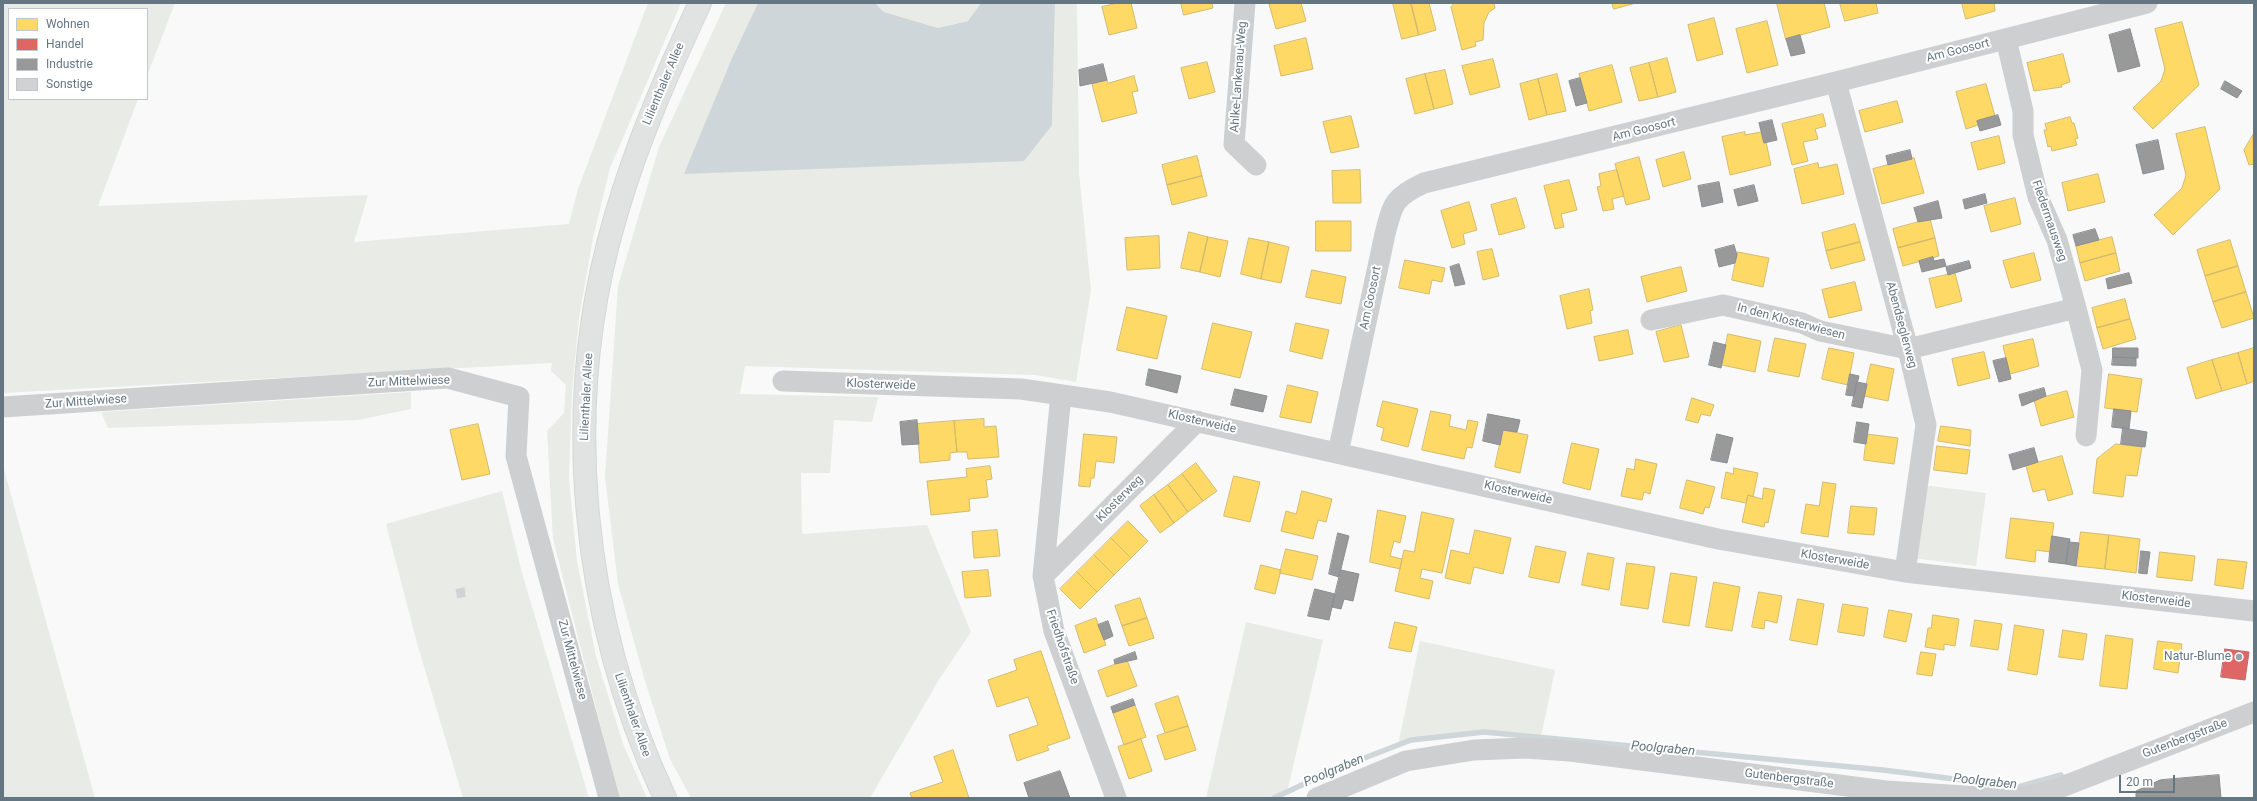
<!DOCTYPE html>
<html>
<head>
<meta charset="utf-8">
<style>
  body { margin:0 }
  #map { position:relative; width:2257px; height:801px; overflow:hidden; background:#f9f9f9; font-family:Roboto,sans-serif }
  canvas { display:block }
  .frame { position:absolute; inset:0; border:4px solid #657683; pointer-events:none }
  .legend { position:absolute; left:8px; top:8px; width:140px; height:92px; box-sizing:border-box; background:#fff; border:1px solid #c1c8cd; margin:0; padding:5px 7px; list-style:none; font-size:12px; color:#657683 }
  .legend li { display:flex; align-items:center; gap:8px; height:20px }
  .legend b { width:20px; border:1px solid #c1c8cd }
  .scale { position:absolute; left:2119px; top:775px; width:56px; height:18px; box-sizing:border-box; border:2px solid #657683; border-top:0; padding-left:5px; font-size:12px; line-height:14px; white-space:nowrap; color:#657683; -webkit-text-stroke:3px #fff; paint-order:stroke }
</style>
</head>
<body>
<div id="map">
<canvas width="2257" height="801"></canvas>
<div class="frame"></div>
<ul class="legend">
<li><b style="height:11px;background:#ffd966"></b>Wohnen</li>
<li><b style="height:11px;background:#e06666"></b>Handel</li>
<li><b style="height:11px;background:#999"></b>Industrie</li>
<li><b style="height:11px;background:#d0d2d3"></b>Sonstige</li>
</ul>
<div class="scale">20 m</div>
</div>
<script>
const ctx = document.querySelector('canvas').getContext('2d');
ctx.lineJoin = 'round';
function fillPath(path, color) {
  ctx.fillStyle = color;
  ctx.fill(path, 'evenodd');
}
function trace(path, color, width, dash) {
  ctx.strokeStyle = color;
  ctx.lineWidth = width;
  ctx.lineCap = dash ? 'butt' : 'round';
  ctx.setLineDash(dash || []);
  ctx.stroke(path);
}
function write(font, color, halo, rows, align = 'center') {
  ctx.font = font + ' Roboto,sans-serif';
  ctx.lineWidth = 4;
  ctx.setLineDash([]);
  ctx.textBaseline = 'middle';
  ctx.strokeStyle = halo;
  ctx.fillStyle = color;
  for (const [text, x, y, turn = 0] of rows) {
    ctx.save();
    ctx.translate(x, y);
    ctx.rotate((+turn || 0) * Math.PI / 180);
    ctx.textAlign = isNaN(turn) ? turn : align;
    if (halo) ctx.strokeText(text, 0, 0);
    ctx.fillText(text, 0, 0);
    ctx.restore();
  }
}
const green = new Path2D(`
  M 3,3 L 175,3 L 147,76 L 147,9 L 9,9 L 9,99 L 138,99 L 98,206 L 368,195 L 354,242 L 569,224 L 578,189 L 648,3 L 681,3 L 610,168 L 593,238 L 579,318 L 572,391 L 569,478 L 577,561 L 596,656 L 623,744 L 647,798 L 619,798 L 553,539 L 547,431 L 564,413 L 566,385 L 551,371 L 552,363 L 3,393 Z
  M 726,3 L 758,3 L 732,58 L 685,174 L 1052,125 L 1055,3 L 1077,3 L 1079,173 L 1091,290 L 1076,382 L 1035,375 L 745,366 L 740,394 L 878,397 L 872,422 L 834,420 L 830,473 L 801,473 L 802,534 L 927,525 L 971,632 L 940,678 L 870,798 L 691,798 L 670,759 L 645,681 L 618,584 L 605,477 L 618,286 L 659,147 Z
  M 875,3 L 981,3 L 968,21 L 938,28 L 884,12 Z
  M 411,392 L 411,409 L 358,420 L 108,428 L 101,412 Z
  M 3,466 L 95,798 L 3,798 Z
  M 1923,485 L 1986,493 L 1976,566 L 1913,558 Z
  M 502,491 L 522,573 L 589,798 L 463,798 L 417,643 L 386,524 Z
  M 1246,622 L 1323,640 L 1287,792 L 1274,798 L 1206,798 Z
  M 1420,641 L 1555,670 L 1541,737 C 1495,733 1441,729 1398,745 Z`);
const water = new Path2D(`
  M 758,3 L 875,3 L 884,12 L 938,28 L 968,21 L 981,3 L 1055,3 L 1052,125 L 1024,161 L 684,174 L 732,58 Z`);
const homes = new Path2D(`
  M 1118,3 L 1131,3 L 1137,28 L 1109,35 L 1102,7 Z
  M 1181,3 L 1212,3 L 1213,8 L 1184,15 Z
  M 1273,3 L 1301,3 L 1306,21 L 1276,29 L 1269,4 Z
  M 1393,3 L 1411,3 L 1419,35 L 1402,39 Z
  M 1411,3 L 1429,3 L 1436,30 L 1419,35 Z
  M 1455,3 L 1494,3 L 1495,8 L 1489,12 L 1484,23 L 1483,40 L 1475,42 L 1476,46 L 1462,50 L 1451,7 Z
  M 1612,3 L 1636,3 L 1614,9 Z
  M 1777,3 L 1824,3 L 1830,27 L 1786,39 Z
  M 1840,3 L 1876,3 L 1878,13 L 1845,21 Z
  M 1962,3 L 1994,3 L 1995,11 L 1966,19 Z
  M 1714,18 L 1723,54 L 1697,61 L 1688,25 Z
  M 1767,21 L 1778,65 L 1747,73 L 1736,29 Z
  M 2182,22 L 2199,85 L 2153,129 L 2133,108 L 2161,81 L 2165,69 L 2155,29 Z
  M 1306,38 L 1313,69 L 1281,76 L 1274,46 Z
  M 2063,54 L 2070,82 L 2061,85 L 2062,87 L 2034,91 L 2027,63 Z
  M 1667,58 L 1676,92 L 1658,97 L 1649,63 Z
  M 1493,59 L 1500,87 L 1470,95 L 1462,66 Z
  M 1207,62 L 1215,92 L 1189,99 L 1181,68 Z
  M 1649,63 L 1658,97 L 1639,101 L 1630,68 Z
  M 1612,65 L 1622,102 L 1589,111 L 1579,74 Z
  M 1445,70 L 1453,104 L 1434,109 L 1425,74 Z
  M 1425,74 L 1434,109 L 1415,114 L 1406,79 Z
  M 1557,74 L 1566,111 L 1547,115 L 1538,79 Z
  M 1134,76 L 1138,91 L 1132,92 L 1137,113 L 1102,122 L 1092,84 L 1107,80 L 1108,83 Z
  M 1538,79 L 1547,115 L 1529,120 L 1520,84 Z
  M 1986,84 L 1995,116 L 1977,121 L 1978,125 L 1966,129 L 1956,92 Z
  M 1897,101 L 1903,122 L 1865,132 L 1859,111 Z
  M 1823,114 L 1826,126 L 1815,129 L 1818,139 L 1803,142 L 1808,161 L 1792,165 L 1782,124 Z
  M 1351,116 L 1359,147 L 1331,153 L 1323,122 Z
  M 2070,117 L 2072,123 L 2074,123 L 2078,138 L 2075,139 L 2077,145 L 2052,151 L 2051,146 L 2048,147 L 2044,130 L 2047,130 L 2045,124 Z
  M 2205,127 L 2220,189 L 2173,235 L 2154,215 L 2182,188 L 2186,175 L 2176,134 Z
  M 1745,132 L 1745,135 L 1761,132 L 1764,143 L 1766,142 L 1771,165 L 1730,175 L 1722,137 Z
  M 2253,135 L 2254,164 L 2249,165 L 2244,150 Z
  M 1999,136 L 2005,163 L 1978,170 L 1971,143 Z
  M 1684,152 L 1691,179 L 1663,187 L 1656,160 Z
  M 1197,156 L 1202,176 L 1167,185 L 1162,165 Z
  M 1639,157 L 1650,199 L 1626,205 L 1615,164 Z
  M 1914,158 L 1924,193 L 1882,204 L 1873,169 Z
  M 1818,163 L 1819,168 L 1837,164 L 1844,194 L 1802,204 L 1794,169 Z
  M 1360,170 L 1361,203 L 1333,203 L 1332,171 Z
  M 1617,170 L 1624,196 L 1612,199 L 1614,209 L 1603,211 L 1597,187 L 1601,186 L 1599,174 Z
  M 2098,174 L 2105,202 L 2068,211 L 2062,183 Z
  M 1202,176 L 1207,196 L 1172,205 L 1167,185 Z
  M 1569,180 L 1577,210 L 1561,214 L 1564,227 L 1555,229 L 1544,186 Z
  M 1516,198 L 1525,228 L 1499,235 L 1491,205 Z
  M 2015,198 L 2021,224 L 1991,232 L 1984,206 Z
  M 1469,202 L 1477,230 L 1463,234 L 1465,244 L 1452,248 L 1441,211 Z
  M 1930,219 L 1935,238 L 1898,248 L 1893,229 Z
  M 1316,221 L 1351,221 L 1351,251 L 1316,251 Z
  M 1855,224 L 1860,242 L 1826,251 L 1822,233 Z
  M 1189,232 L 1208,237 L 1200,272 L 1181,268 Z
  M 1159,236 L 1160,268 L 1127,270 L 1125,238 Z
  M 1208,237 L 1228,241 L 1220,277 L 1200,272 Z
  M 2112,237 L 2116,253 L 2080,263 L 2076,246 Z
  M 1249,238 L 1269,242 L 1261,279 L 1241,274 Z
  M 1935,238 L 1939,256 L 1903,266 L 1898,248 Z
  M 2230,240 L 2238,266 L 2205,276 L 2197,250 Z
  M 1269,242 L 1289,247 L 1281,283 L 1261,279 Z
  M 1860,242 L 1865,260 L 1831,269 L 1826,251 Z
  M 1492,249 L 1499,276 L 1483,280 L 1477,252 Z
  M 1738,252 L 1769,258 L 1763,287 L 1732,280 Z
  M 2034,253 L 2041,280 L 2011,288 L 2003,261 Z
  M 2116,253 L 2120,271 L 2085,281 L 2080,263 Z
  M 1405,260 L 1445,268 L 1442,282 L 1432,280 L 1429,294 L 1399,288 Z
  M 2238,266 L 2246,292 L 2213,302 L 2205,276 Z
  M 1681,267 L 1687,291 L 1647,302 L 1641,277 Z
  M 1312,270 L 1346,277 L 1341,304 L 1306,297 Z
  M 1955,273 L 1962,301 L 1936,308 L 1929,279 Z
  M 1855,282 L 1862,310 L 1829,318 L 1822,290 Z
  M 1589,289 L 1593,310 L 1590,311 L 1592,323 L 1567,329 L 1560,296 Z
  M 2246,292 L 2254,318 L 2222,328 L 2213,302 Z
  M 2125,299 L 2130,319 L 2097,328 L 2092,308 Z
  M 1127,307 L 1167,316 L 1157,359 L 1117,350 Z
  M 2130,319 L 2136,339 L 2103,349 L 2097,328 Z
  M 1213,323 L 1252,332 L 1240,378 L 1202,369 Z
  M 1296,323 L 1329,330 L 1322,359 L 1290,351 Z
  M 1681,325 L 1689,357 L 1664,362 L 1656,332 Z
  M 1628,330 L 1633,354 L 1599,361 L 1594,337 Z
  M 1728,334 L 1761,341 L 1755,372 L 1722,365 Z
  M 1775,338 L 1806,344 L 1799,377 L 1768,371 Z
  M 2033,339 L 2039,366 L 2010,374 L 2003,346 Z
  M 1829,348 L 1854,353 L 1848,385 L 1822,379 Z
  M 2254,348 L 2254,381 L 2247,384 L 2238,353 Z
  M 1984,352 L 1990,378 L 1958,386 L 1952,359 Z
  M 2238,353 L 2247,384 L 2222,391 L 2212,360 Z
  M 2212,360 L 2222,391 L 2196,399 L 2187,368 Z
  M 1871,364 L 1894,369 L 1888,401 L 1864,396 Z
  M 2109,374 L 2142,379 L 2137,412 L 2105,408 Z
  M 1288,385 L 1318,392 L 1311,423 L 1280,417 Z
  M 2067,391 L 2074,417 L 2041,426 L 2034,400 Z
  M 1692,398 L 1714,405 L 1710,416 L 1701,414 L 1698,423 L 1686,420 Z
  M 1383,401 L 1418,409 L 1408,447 L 1381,440 L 1384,428 L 1377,426 Z
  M 1431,411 L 1451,415 L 1449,426 L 1466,430 L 1468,420 L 1478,422 L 1472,448 L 1467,447 L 1464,459 L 1422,450 Z
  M 984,419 L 984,427 L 996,426 L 999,457 L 968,459 L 967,452 L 957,452 L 954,421 Z
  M 954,421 L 957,452 L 950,453 L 950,460 L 920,463 L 917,424 Z
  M 478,424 L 490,474 L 462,480 L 450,430 Z
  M 1941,426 L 1971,430 L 1970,446 L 1938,441 Z
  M 1503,430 L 1528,435 L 1520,473 L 1495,467 Z
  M 1084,434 L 1117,437 L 1114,463 L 1096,461 L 1094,478 L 1091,478 L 1090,487 L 1079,486 Z
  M 1867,434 L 1898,438 L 1894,464 L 1864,460 Z
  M 1572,443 L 1599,449 L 1590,490 L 1563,483 Z
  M 2116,444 L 2142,447 L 2137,476 L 2126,475 L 2123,497 L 2093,493 L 2097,459 Z
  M 1937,446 L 1970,450 L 1967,474 L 1934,470 Z
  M 2062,456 L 2073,494 L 2048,501 L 2045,489 L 2033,492 L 2026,466 Z
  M 1636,459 L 1657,464 L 1650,494 L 1644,492 L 1642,500 L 1621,496 L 1627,468 L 1634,470 Z
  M 1196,463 L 1217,491 L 1203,501 L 1182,474 Z
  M 990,466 L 992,479 L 986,480 L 988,497 L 969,499 L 970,511 L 931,515 L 927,481 L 967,477 L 966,469 Z
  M 1734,468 L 1758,473 L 1753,497 L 1748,495 L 1746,503 L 1721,498 L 1726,472 L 1733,474 Z
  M 1182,474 L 1203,501 L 1188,512 L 1168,485 Z
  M 1234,476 L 1260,482 L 1250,522 L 1224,516 Z
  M 1687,480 L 1715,487 L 1709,508 L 1705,507 L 1703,514 L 1680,508 Z
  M 1823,482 L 1836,484 L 1828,537 L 1801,533 L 1806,504 L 1819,506 Z
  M 1168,485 L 1188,512 L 1174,523 L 1154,495 Z
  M 1764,488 L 1775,490 L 1768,523 L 1765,522 L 1764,527 L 1742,522 L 1748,495 L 1762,499 Z
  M 1302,491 L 1332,499 L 1326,522 L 1318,520 L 1313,539 L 1281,531 L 1286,511 L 1296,514 Z
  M 1154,495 L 1174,523 L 1160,533 L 1140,506 Z
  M 1851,506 L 1877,508 L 1874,535 L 1848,533 Z
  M 1378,510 L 1406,516 L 1400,543 L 1394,541 L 1390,556 L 1402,559 L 1400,569 L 1370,562 Z
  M 1422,512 L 1454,519 L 1442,573 L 1422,569 L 1420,578 L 1433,581 L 1429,599 L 1395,591 L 1404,550 L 1414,552 Z
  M 2011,518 L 2054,523 L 2050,552 L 2036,550 L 2035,562 L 2006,558 Z
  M 1128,521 L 1148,541 L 1131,558 L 1111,538 Z
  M 997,530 L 1000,556 L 974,558 L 972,532 Z
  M 1475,530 L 1511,538 L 1503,574 L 1474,567 L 1470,584 L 1445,578 L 1451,550 L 1469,554 Z
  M 2081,532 L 2109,535 L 2105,569 L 2076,566 Z
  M 2109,535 L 2140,539 L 2136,573 L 2105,569 Z
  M 1111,538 L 1131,558 L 1114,575 L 1094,555 Z
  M 1536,546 L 1566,552 L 1559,583 L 1529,577 Z
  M 1286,549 L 1318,556 L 1312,580 L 1280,573 Z
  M 2160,552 L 2195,556 L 2192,581 L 2157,577 Z
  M 1588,553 L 1614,558 L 1609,590 L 1582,585 Z
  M 1094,555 L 1114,575 L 1097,592 L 1077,572 Z
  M 2218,559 L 2247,562 L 2243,589 L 2215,585 Z
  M 1627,563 L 1655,567 L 1648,609 L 1621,605 Z
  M 1261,565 L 1281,570 L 1275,594 L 1255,589 Z
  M 988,570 L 991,596 L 965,598 L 962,572 Z
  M 1077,572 L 1097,592 L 1080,609 L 1060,589 Z
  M 1671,573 L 1697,577 L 1689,626 L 1663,622 Z
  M 1714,582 L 1740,587 L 1732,631 L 1706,627 Z
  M 1759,592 L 1782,596 L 1777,623 L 1765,620 L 1764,629 L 1752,627 Z
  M 1140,598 L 1147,618 L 1122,626 L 1115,606 Z
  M 1798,599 L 1824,604 L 1817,645 L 1790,640 Z
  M 1843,604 L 1868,608 L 1864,636 L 1838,632 Z
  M 1889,610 L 1912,614 L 1906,642 L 1884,637 Z
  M 1933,615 L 1959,619 L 1955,646 L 1944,644 L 1944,650 L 1925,647 L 1928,628 L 1931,628 Z
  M 1096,618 L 1106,645 L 1084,653 L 1075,626 Z
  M 1147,618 L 1154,638 L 1129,646 L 1122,626 Z
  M 1975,620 L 2002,624 L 1998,650 L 1971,646 Z
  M 1395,622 L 1417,627 L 1411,652 L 1389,648 Z
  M 2015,625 L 2044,630 L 2037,675 L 2008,670 Z
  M 2063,630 L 2087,634 L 2083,660 L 2059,657 Z
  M 2106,635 L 2133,639 L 2127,689 L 2100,686 Z
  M 2158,641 L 2182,644 L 2178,673 L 2154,669 Z
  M 1041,651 L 1070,738 L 1047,746 L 1049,750 L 1017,761 L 1009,735 L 1038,725 L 1028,697 L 997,707 L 988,680 L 1017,670 L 1014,660 Z
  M 1921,652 L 1936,654 L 1932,676 L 1917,674 Z
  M 1127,660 L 1137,686 L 1107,697 L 1098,671 Z
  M 1178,696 L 1188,726 L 1165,733 L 1155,704 Z
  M 1135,705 L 1146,737 L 1124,745 L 1113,713 Z
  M 1188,726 L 1196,750 L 1165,760 L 1157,736 Z
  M 1141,739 L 1152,771 L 1129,779 L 1118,747 Z
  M 953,750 L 969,798 L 912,798 L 910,793 L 943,782 L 934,757 Z`);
const shops = new Path2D(`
  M 2225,649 L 2249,652 L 2245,680 L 2221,677 Z`);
const industry = new Path2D(`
  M 2130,29 L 2140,66 L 2118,72 L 2109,35 Z
  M 1800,35 L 1805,53 L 1791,56 L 1786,39 Z
  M 1103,64 L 1107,80 L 1080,86 L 1079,70 Z
  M 1580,78 L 1587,103 L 1576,106 L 1569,81 Z
  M 2225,81 L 2242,91 L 2237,98 L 2221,89 Z
  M 1998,115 L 2001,125 L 1980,131 L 1977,121 Z
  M 1772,120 L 1777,140 L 1764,143 L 1759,123 Z
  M 2158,140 L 2164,169 L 2143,174 L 2136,145 Z
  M 1910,150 L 1912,159 L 1888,165 L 1886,156 Z
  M 1719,182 L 1723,202 L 1702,207 L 1698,186 Z
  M 1754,185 L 1758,201 L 1738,206 L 1734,190 Z
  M 1985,194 L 1987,203 L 1965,209 L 1963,200 Z
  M 1938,201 L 1942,218 L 1918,222 L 1914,208 Z
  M 2095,229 L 2099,240 L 2076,246 L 2073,235 Z
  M 1734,245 L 1737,255 L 1735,263 L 1719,267 L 1715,250 Z
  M 1933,257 L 1934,261 L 1944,259 L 1946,266 L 1922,272 L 1919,261 Z
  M 1969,261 L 1971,268 L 1948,275 L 1946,267 Z
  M 1459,264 L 1465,284 L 1455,286 L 1450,267 Z
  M 2129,273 L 2132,283 L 2108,289 L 2106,279 Z
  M 1714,342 L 1726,345 L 1721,368 L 1709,365 Z
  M 2113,348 L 2138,348 L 2138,358 L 2113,357 Z
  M 2113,357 L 2136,358 L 2136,366 L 2112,365 Z
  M 2006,358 L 2011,379 L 1999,382 L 1993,361 Z
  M 1149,369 L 1181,376 L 1177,393 L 1146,385 Z
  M 1850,374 L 1859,376 L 1854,396 L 1846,395 Z
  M 1857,382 L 1867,384 L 1862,408 L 1852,406 Z
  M 2044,388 L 2046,396 L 2022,406 L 2019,395 Z
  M 1235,389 L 1267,396 L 1263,412 L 1231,405 Z
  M 2114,409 L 2131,411 L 2129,429 L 2112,427 Z
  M 1488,414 L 1520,420 L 1517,432 L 1503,430 L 1500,445 L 1483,441 Z
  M 917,420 L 919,444 L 902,445 L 900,422 Z
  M 1857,422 L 1869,424 L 1866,444 L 1854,442 Z
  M 2123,428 L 2147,432 L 2145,447 L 2121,444 Z
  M 1717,434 L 1733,438 L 1727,463 L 1711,460 Z
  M 2034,448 L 2038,462 L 2013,470 L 2009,455 Z
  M 1338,533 L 1349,536 L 1339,577 L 1329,574 Z
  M 2052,536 L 2070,539 L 2066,564 L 2049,562 Z
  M 2069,542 L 2079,543 L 2076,566 L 2066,564 Z
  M 2141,551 L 2150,552 L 2147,574 L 2139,573 Z
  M 1341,570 L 1359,574 L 1353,601 L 1344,599 L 1341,609 L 1332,607 Z
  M 1315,589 L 1335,594 L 1329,620 L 1308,616 Z
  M 1108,621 L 1113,636 L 1104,640 L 1098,625 Z
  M 1135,652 L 1137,659 L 1115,664 L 1114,660 Z
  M 1133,699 L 1135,705 L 1113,713 L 1111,707 Z
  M 1060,771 L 1070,798 L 1029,798 L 1024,783 Z
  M 2219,775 L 2221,798 L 2136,798 L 2136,791 L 2160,780 Z`);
const stream = new Path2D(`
  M 1274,798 L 1336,769 L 1411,740 L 1484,732 L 1883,770 L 2018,787 L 2061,775`);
const building = new Path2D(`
  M 465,587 L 466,597 L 457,599 L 455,589 Z`);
const street = new Path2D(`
  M 1245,3 L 1234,144 L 1256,165
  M 1836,82 L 1908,349 L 1926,425 L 1905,572
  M 2076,308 L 2092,370 L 2086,436
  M 1651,320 L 1723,305 L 1802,323 L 1820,331 L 1908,349 L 2076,308 L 2057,240 L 2038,197 L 2023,135 L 2023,111 L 2006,39
  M 783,381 L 1021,389 L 1110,402 L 1718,539 L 1905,572 L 2254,611
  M 1061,395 L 1043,576 L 1054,631 L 1116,798
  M 3,407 L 448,378 L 519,397 L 516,456 L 609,798
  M 1338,453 L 1385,234 C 1393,203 1394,197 1424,183 L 1836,82 L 2147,3
  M 1043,576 L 1197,421
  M 1317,798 L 1406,761 L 1474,750 L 1525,748 L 1570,751 L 1886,791 L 1995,798 L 2028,797 L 2054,790 L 2254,712`);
const secondary = new Path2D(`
  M 665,798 C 581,618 559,407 616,215 C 637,142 668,72 700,3`);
const markers = [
  [2239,657,4,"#99a4ac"]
];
const streetNames = [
  ["Am Goosort",1958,51,-14],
  ["Ahlke-Lankenau-Weg",1239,77,-86],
  ["Lilienthaler Allee",664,84,-67],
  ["Am Goosort",1644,130,-14],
  ["Fledermausweg",2049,221,71],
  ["Am Goosort",1371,298,-78],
  ["In den Klosterwiesen",1791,322,15],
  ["Abendseglerweg",1901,325,75],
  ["Zur Mittelwiese",409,382,-2],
  ["Klosterweide",881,385,2],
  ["Lilienthaler Allee",587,397,-87],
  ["Zur Mittelwiese",86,402,-4],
  ["Klosterweide",1202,422,13],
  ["Klosterweide",1518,493,13],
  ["Klosterweg",1120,499,-45],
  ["Klosterweide",1835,560,10],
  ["Klosterweide",2156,600,7],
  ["Friedhofstraße",1062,647,71],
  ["Zur Mittelwiese",572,660,75],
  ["Lilienthaler Allee",632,715,71],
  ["Gutenbergstraße",2185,739,-21],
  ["Gutenbergstraße",1789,779,7]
];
const poiNames = [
  ["Natur-Blume",2231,657]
];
const waterNames = [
  ["Poolgraben",1663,749,5],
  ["Poolgraben",1334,771,-23],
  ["Poolgraben",1985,782,6]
];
fillPath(green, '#e8ebe6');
fillPath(water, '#ced6d9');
fillPath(homes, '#ffd966');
trace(homes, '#d1bb6f', 1);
fillPath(shops, '#e06666');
trace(shops, '#bb6b6f', 1);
fillPath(industry, '#999');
trace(industry, '#898e92', 1);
trace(stream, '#ced6d9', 5.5);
fillPath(building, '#d0d2d3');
trace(building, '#e8e8e8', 1);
trace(secondary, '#d5d6d7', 24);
trace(street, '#cecfd0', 21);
trace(secondary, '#e1e2e2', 22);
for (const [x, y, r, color] of markers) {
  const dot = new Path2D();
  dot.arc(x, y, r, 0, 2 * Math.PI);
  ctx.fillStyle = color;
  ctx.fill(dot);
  trace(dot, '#fff', 1.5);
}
write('12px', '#657683', '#fff', streetNames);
write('12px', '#657683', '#fff', poiNames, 'right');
write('italic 13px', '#60757c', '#fff', waterNames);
</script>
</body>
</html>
